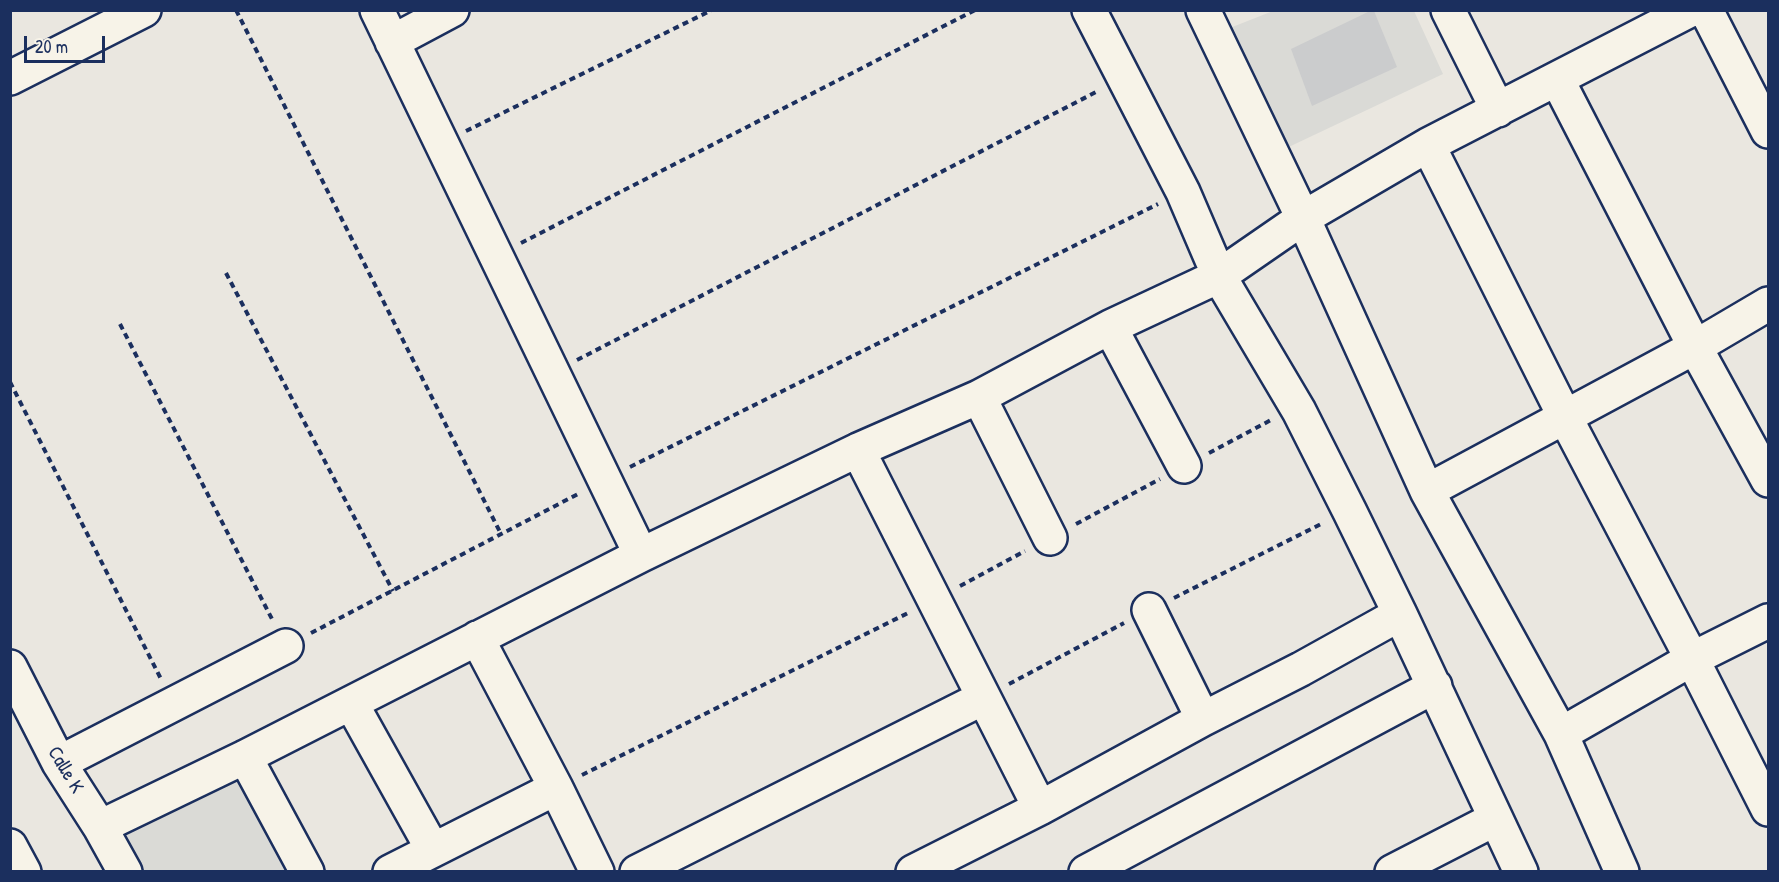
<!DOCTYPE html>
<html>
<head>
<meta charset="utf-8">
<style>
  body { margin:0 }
  #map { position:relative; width:1779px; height:882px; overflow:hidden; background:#eae7e0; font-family:"Patrick Hand",sans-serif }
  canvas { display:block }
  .frame { position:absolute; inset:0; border:12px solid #1b2f5e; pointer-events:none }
  .scale { position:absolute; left:24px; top:36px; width:81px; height:27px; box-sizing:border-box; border:3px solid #1b2f5e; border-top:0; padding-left:8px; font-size:18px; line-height:21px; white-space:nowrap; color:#1b2f5e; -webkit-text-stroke:4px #f7f3e8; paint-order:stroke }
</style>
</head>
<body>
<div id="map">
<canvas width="1779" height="882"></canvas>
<div class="frame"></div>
<div class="scale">20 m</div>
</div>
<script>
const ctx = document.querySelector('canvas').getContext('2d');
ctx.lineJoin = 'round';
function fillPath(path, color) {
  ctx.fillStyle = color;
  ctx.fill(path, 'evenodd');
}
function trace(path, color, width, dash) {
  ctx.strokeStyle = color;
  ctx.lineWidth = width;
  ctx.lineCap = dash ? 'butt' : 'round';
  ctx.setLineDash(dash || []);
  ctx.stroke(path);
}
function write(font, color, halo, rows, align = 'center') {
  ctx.font = font + ' "Patrick Hand",sans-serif';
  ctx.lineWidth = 5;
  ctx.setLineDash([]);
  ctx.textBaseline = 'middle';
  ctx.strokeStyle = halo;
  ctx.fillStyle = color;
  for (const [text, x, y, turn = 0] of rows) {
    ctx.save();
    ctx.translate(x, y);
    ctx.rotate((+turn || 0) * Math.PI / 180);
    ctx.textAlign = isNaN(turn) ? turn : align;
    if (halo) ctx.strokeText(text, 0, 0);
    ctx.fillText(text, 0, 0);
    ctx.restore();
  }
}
const built = new Path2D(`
  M 1273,11 L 1414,11 L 1443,74 L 1276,153 L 1217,33 Z
  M 239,777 L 288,871 L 140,871 L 118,829 Z`);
const green = new Path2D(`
  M 1370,11 L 1374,11 L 1397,67 L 1312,106 L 1291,49 Z`);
const path = new Path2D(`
  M 236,10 L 501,534
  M 466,131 L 712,10
  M 521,243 L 975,10
  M 226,273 L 393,591
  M 120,324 L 273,621
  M 577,360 L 1098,91
  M 10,382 L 161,679
  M 1209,453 L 1271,420
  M 630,467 L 1158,204
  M 1076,524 L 1160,479
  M 960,586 L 1025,551
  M 1174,598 L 1323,523
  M 311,633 L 578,494
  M 1009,684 L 1124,623
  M 582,775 L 908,613`);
const minor = new Path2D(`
  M 377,10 L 641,555
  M 1089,10 L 1183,192 L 1219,276 L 1299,411 L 1350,512 L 1400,614 L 1521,872
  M 1203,10 L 1303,218 L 1427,491 L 1561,734 L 1622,872
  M 1448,10 L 1498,110
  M 1706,10 L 1768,131
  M 392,42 L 452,10
  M 10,78 L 144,10
  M 1557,79 L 1695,347 L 1768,480
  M 1428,145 L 1565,417 L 1692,659 L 1768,809
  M 1110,327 L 1184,466
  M 979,397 L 1050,538
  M 858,450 L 1040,808
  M 1427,491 L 1695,347 L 1768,304
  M 1149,610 L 1203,719
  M 477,638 L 556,788 L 597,872
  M 10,667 L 59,763 L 100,827 L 125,872
  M 351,703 L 433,850
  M 1561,734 L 1692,659 L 1768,621
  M 245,757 L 307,872
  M 59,763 L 286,646
  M 100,827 L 245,757 L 641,555 L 858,450 L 979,397 L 1110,327 L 1219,276 L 1303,218 L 1428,145 L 1690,10
  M 390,872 L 556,788
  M 637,872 L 983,698
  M 913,872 L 1040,808 L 1203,719 L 1301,669 L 1400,614
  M 1086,872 L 1435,686
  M 1392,872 L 1495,819`);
const major = new Path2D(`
  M 10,846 L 24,872`);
const streetNames = [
  ["Calle K",65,770,59]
];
fillPath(built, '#dadad6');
fillPath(green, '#cbcccd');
trace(minor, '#1b2f5e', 38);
trace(major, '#1b2f5e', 38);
trace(path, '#1b2f5e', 4, [6, 4.5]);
trace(minor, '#f7f3e8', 33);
trace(major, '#f7f3e8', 33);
write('20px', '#1b2f5e', '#f7f3e8', streetNames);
</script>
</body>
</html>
